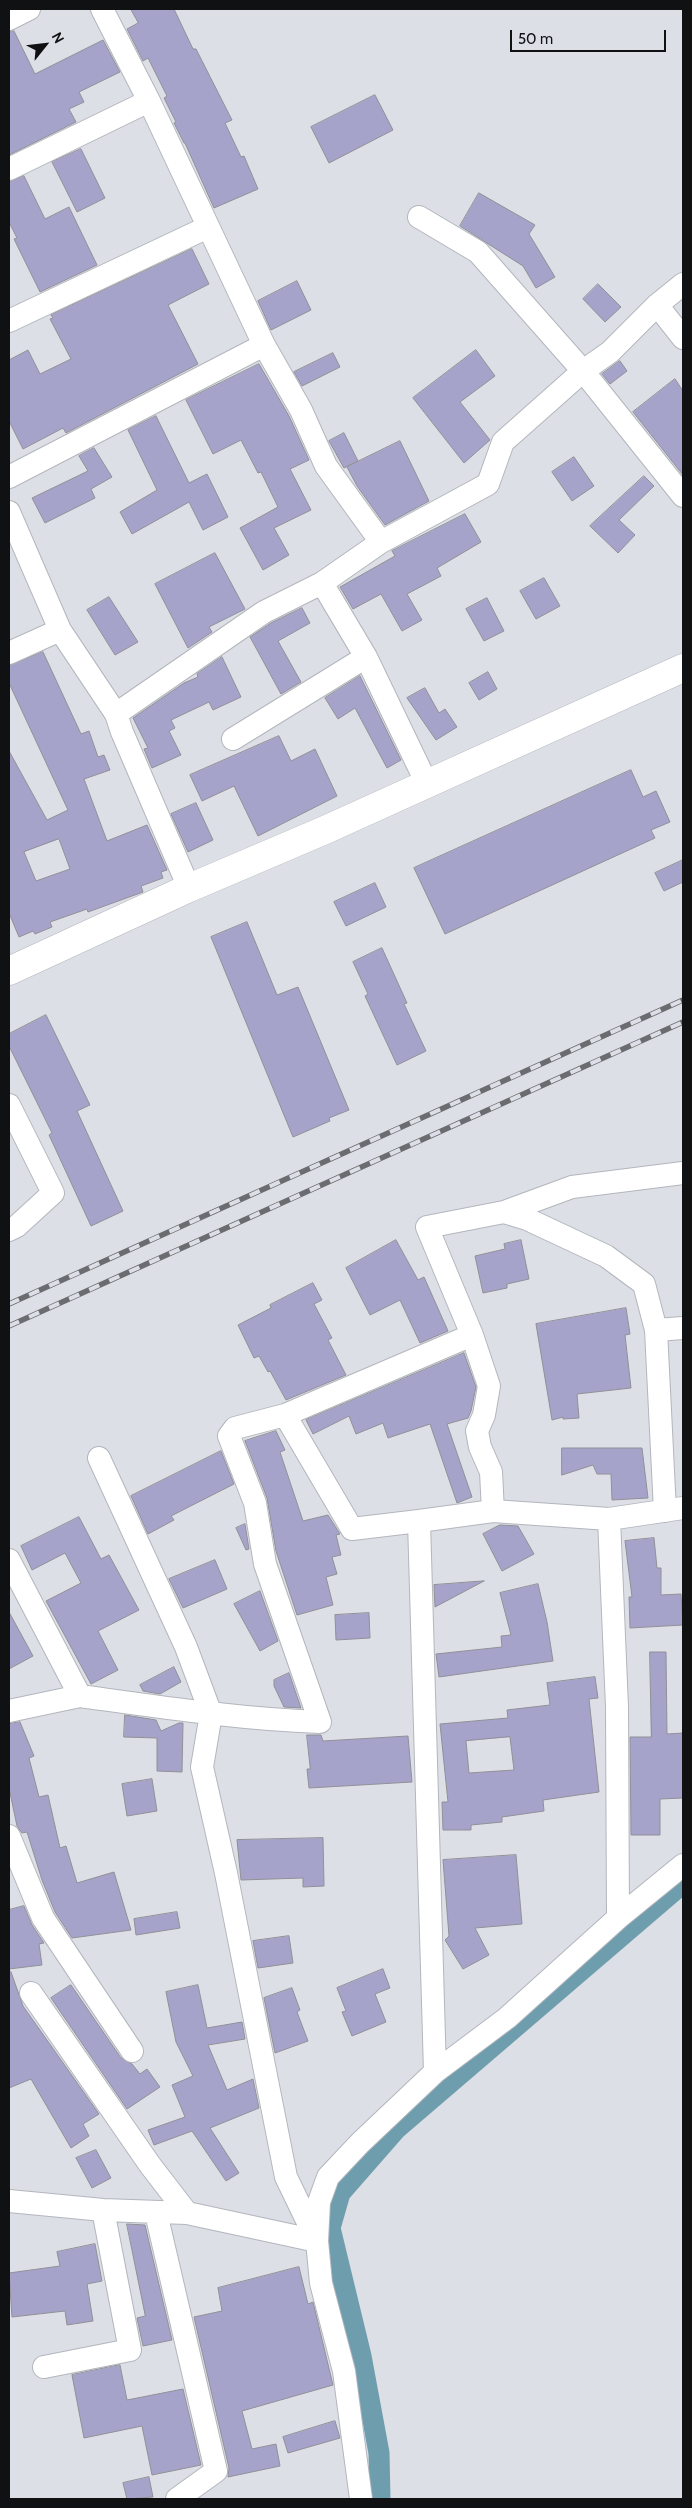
<!DOCTYPE html>
<html>
<head>
<meta charset="utf-8">
<style>
  body { margin:0 }
  #map { position:relative; width:692px; height:2508px; overflow:hidden; background:#dcdfe6; font-family:Cabin,sans-serif }
  canvas { display:block }
  .frame { position:absolute; inset:0; border:10px solid #101113; pointer-events:none }
  .north { position:absolute; left:20px; top:20px; width:50px; height:50px; -webkit-text-stroke:4px #dcdfe6; paint-order:stroke; rotate:61deg; font-size:14px; font-weight:700; line-height:20px; text-align:center; color:#101113 }
  .north::after { content:''; display:block; margin:auto; width:18px; height:22px; background:#101113; clip-path:polygon(50% 0,100% 100%,50% 72%,0 100%) }
  .scale { position:absolute; left:510px; top:30px; width:156px; height:22px; box-sizing:border-box; border:2px solid #101113; border-top:0; padding-left:6px; font-size:15px; line-height:18px; white-space:nowrap; color:#101113; -webkit-text-stroke:4px #dcdfe6; paint-order:stroke }
</style>
</head>
<body>
<div id="map">
<canvas width="692" height="2508"></canvas>
<div class="frame"></div>
<div class="north">N</div>
<div class="scale">50 m</div>
</div>
<script>
const ctx = document.querySelector('canvas').getContext('2d');
ctx.lineJoin = 'round';
function trace(path, color, width, dash) {
  ctx.strokeStyle = color;
  ctx.lineWidth = width;
  ctx.lineCap = dash ? 'butt' : 'round';
  ctx.setLineDash(dash || []);
  ctx.stroke(path);
}
function fillPath(path, color) {
  ctx.fillStyle = color;
  ctx.fill(path, 'evenodd');
}
const canal = new Path2D(`
  M 380,2499 L 379,2453 L 361,2356 L 330,2228 L 340,2193 L 396,2129 L 683,1883`);
const building = new Path2D(`
  M 131,9 L 174,9 L 193,49 L 196,49 L 232,120 L 225,123 L 241,157 L 244,156 L 258,189 L 214,208 L 185,143 L 184,143 L 174,123 L 176,122 L 164,98 L 167,96 L 148,58 L 143,61 L 127,29 L 138,23 Z
  M 14,31 L 35,74 L 103,40 L 120,72 L 79,92 L 84,102 L 69,109 L 76,122 L 9,155 L 9,32 Z
  M 375,95 L 393,130 L 329,163 L 311,127 Z
  M 81,149 L 105,198 L 77,212 L 52,162 Z
  M 24,176 L 45,219 L 69,207 L 97,265 L 40,292 L 14,239 L 17,238 L 9,222 L 9,182 Z
  M 479,193 L 535,225 L 529,234 L 555,277 L 536,288 L 523,266 L 460,226 Z
  M 192,249 L 209,284 L 168,305 L 198,364 L 66,433 L 63,428 L 23,449 L 9,421 L 9,360 L 28,350 L 40,374 L 71,359 L 50,319 L 53,318 L 51,315 Z
  M 297,281 L 311,310 L 271,330 L 258,301 Z
  M 598,284 L 621,307 L 605,322 L 583,299 Z
  M 476,350 L 495,376 L 460,402 L 490,440 L 464,463 L 413,398 Z
  M 333,353 L 340,367 L 302,386 L 294,372 Z
  M 620,361 L 627,371 L 610,384 L 602,374 Z
  M 259,364 L 289,416 L 309,460 L 290,469 L 311,510 L 274,528 L 289,555 L 263,570 L 240,528 L 278,507 L 261,472 L 258,473 L 241,440 L 213,454 L 186,400 Z
  M 675,379 L 683,391 L 683,475 L 633,412 Z
  M 156,416 L 189,483 L 207,474 L 228,517 L 203,530 L 189,502 L 132,534 L 120,512 L 157,490 L 128,430 Z
  M 344,433 L 358,461 L 344,468 L 329,441 Z
  M 400,441 L 429,501 L 385,525 L 357,486 L 347,467 Z
  M 94,448 L 112,477 L 91,489 L 95,498 L 45,523 L 32,498 L 88,471 L 79,456 Z
  M 574,457 L 594,486 L 572,501 L 552,472 Z
  M 644,476 L 654,486 L 619,520 L 635,535 L 618,553 L 590,526 Z
  M 465,514 L 481,542 L 437,568 L 441,576 L 407,594 L 422,620 L 402,631 L 381,594 L 353,609 L 340,587 L 395,556 L 392,551 Z
  M 215,553 L 245,609 L 209,627 L 212,632 L 188,648 L 155,584 Z
  M 544,578 L 560,606 L 536,619 L 520,591 Z
  M 109,597 L 138,642 L 115,655 L 87,610 Z
  M 487,598 L 504,631 L 484,641 L 466,609 Z
  M 302,608 L 310,623 L 278,641 L 301,682 L 281,694 L 250,637 L 271,623 Z
  M 43,652 L 81,734 L 89,731 L 98,757 L 104,755 L 110,770 L 84,779 L 107,841 L 147,825 L 167,870 L 161,872 L 163,878 L 141,886 L 143,892 L 88,912 L 87,909 L 50,922 L 52,927 L 35,934 L 33,931 L 19,937 L 9,913 L 9,751 L 47,820 L 68,810 L 9,683 L 9,666 ZM 59,839 L 70,869 L 36,881 L 24,852 Z
  M 222,657 L 241,697 L 213,710 L 209,702 L 171,720 L 175,728 L 169,731 L 181,755 L 152,768 L 144,749 L 148,748 L 133,718 L 184,683 L 198,677 L 197,674 Z
  M 488,672 L 497,689 L 479,700 L 469,683 Z
  M 360,676 L 401,760 L 387,768 L 355,708 L 338,719 L 325,698 Z
  M 425,688 L 439,713 L 445,709 L 457,727 L 436,740 L 407,698 Z
  M 279,736 L 291,761 L 315,749 L 337,796 L 258,836 L 234,786 L 202,801 L 190,775 Z
  M 631,770 L 643,797 L 656,791 L 670,822 L 651,830 L 655,838 L 445,934 L 414,868 Z
  M 196,803 L 213,840 L 188,852 L 171,814 Z
  M 683,860 L 683,882 L 664,891 L 655,873 Z
  M 375,883 L 386,907 L 346,926 L 334,902 Z
  M 247,922 L 277,995 L 298,987 L 349,1110 L 329,1118 L 330,1121 L 293,1137 L 211,937 Z
  M 382,948 L 407,1003 L 404,1004 L 426,1051 L 397,1065 L 365,996 L 368,994 L 353,962 Z
  M 46,1015 L 90,1105 L 77,1111 L 123,1211 L 91,1226 L 49,1135 L 52,1133 L 9,1046 L 9,1034 Z
  M 396,1240 L 418,1280 L 424,1277 L 448,1331 L 420,1343 L 400,1300 L 370,1315 L 346,1268 Z
  M 521,1240 L 529,1279 L 507,1284 L 507,1288 L 483,1293 L 475,1256 L 505,1249 L 504,1244 Z
  M 313,1283 L 322,1300 L 314,1304 L 332,1338 L 328,1340 L 346,1375 L 286,1400 L 270,1371 L 268,1372 L 259,1356 L 254,1358 L 238,1325 L 271,1308 L 270,1305 Z
  M 626,1308 L 630,1334 L 625,1335 L 631,1388 L 577,1394 L 579,1418 L 563,1419 L 563,1417 L 552,1420 L 536,1324 Z
  M 464,1353 L 476,1387 L 471,1411 L 468,1418 L 447,1424 L 472,1497 L 457,1503 L 430,1424 L 388,1438 L 383,1423 L 356,1434 L 349,1416 L 313,1434 L 306,1420 Z
  M 276,1431 L 285,1450 L 280,1452 L 303,1521 L 328,1515 L 340,1534 L 336,1535 L 341,1555 L 332,1557 L 337,1574 L 326,1577 L 333,1605 L 297,1615 L 276,1551 L 267,1498 L 245,1441 Z
  M 562,1448 L 642,1448 L 648,1498 L 612,1500 L 611,1474 L 597,1474 L 593,1465 L 562,1475 Z
  M 221,1451 L 234,1484 L 171,1516 L 174,1520 L 148,1534 L 131,1496 Z
  M 79,1517 L 101,1559 L 109,1555 L 139,1610 L 98,1631 L 118,1670 L 91,1684 L 46,1601 L 81,1583 L 65,1553 L 32,1570 L 21,1546 Z
  M 245,1524 L 249,1549 L 246,1550 L 236,1528 Z
  M 500,1525 L 518,1526 L 534,1554 L 502,1571 L 483,1534 Z
  M 654,1538 L 657,1568 L 661,1568 L 661,1595 L 681,1594 L 683,1625 L 630,1628 L 629,1597 L 632,1597 L 625,1541 Z
  M 215,1560 L 227,1589 L 183,1608 L 169,1579 Z
  M 484,1581 L 435,1607 L 434,1585 Z
  M 538,1584 L 547,1622 L 553,1661 L 439,1677 L 436,1654 L 502,1647 L 501,1636 L 511,1635 L 500,1593 Z
  M 260,1591 L 278,1641 L 260,1651 L 234,1604 Z
  M 9,1612 L 33,1656 L 9,1669 Z
  M 369,1613 L 370,1638 L 336,1640 L 335,1615 Z
  M 650,1652 L 666,1652 L 667,1734 L 683,1733 L 683,1798 L 660,1799 L 660,1835 L 631,1835 L 630,1737 L 651,1737 Z
  M 174,1667 L 181,1682 L 160,1694 L 143,1691 L 140,1685 Z
  M 289,1673 L 301,1708 L 284,1707 L 274,1686 L 274,1680 Z
  M 595,1677 L 598,1698 L 589,1699 L 599,1792 L 543,1800 L 544,1811 L 502,1817 L 502,1822 L 471,1825 L 471,1830 L 443,1830 L 442,1802 L 448,1802 L 440,1724 L 508,1718 L 507,1710 L 550,1705 L 547,1683 ZM 510,1737 L 514,1770 L 469,1773 L 466,1741 Z
  M 125,1715 L 156,1720 L 161,1731 L 179,1723 L 183,1723 L 182,1772 L 157,1771 L 157,1738 L 124,1737 Z
  M 20,1722 L 34,1756 L 29,1758 L 39,1797 L 48,1795 L 60,1848 L 66,1846 L 77,1883 L 114,1872 L 131,1930 L 72,1938 L 55,1912 L 42,1880 L 27,1832 L 22,1833 L 17,1826 L 9,1788 L 9,1724 Z
  M 307,1735 L 321,1735 L 323,1741 L 408,1736 L 412,1782 L 309,1788 L 307,1769 L 310,1769 Z
  M 152,1779 L 157,1811 L 127,1816 L 122,1784 Z
  M 323,1838 L 324,1886 L 303,1887 L 303,1878 L 241,1880 L 237,1840 Z
  M 516,1855 L 522,1924 L 475,1928 L 489,1955 L 463,1969 L 445,1940 L 449,1936 L 443,1860 Z
  M 24,1906 L 32,1925 L 44,1943 L 39,1944 L 42,1965 L 9,1969 L 9,1910 Z
  M 177,1912 L 180,1928 L 136,1935 L 134,1919 Z
  M 289,1936 L 293,1963 L 258,1968 L 253,1941 Z
  M 383,1969 L 390,1988 L 375,1994 L 386,2022 L 352,2036 L 342,2012 L 346,2011 L 337,1988 Z
  M 11,1972 L 23,2006 L 99,2114 L 83,2124 L 89,2136 L 71,2148 L 31,2079 L 9,2088 L 9,1973 Z
  M 71,1985 L 121,2058 L 132,2064 L 140,2074 L 147,2069 L 160,2087 L 127,2109 L 51,1998 Z
  M 198,1985 L 207,2028 L 242,2022 L 245,2039 L 208,2045 L 227,2090 L 253,2079 L 259,2108 L 210,2128 L 239,2173 L 226,2181 L 192,2131 L 154,2145 L 148,2130 L 185,2117 L 172,2085 L 193,2076 L 176,2042 L 166,1992 Z
  M 292,1988 L 300,2010 L 297,2012 L 308,2041 L 275,2053 L 264,1998 Z
  M 96,2150 L 111,2178 L 92,2188 L 76,2158 Z
  M 127,2224 L 145,2225 L 172,2340 L 143,2346 L 137,2318 L 145,2316 Z
  M 95,2244 L 102,2281 L 87,2284 L 93,2321 L 67,2325 L 65,2311 L 12,2317 L 9,2273 L 60,2266 L 57,2252 Z
  M 299,2267 L 308,2304 L 313,2302 L 333,2385 L 242,2411 L 252,2449 L 276,2444 L 280,2466 L 228,2477 L 229,2468 L 194,2317 L 222,2311 L 218,2288 Z
  M 120,2365 L 127,2400 L 183,2389 L 201,2465 L 152,2475 L 142,2426 L 84,2438 L 72,2375 Z
  M 335,2421 L 340,2438 L 288,2453 L 283,2437 Z
  M 149,2477 L 153,2497 L 127,2499 L 123,2483 Z`);
const street = new Path2D(`
  M 9,19 L 29,9
  M 9,169 L 149,101
  M 419,217 L 478,252 L 583,371 L 683,496
  M 657,305 L 683,338
  M 9,321 L 208,227
  M 264,345 L 301,410 L 326,466 L 381,542
  M 9,477 L 264,345 L 149,101 L 102,9
  M 9,512 L 60,630 L 116,714 L 122,732 L 189,888
  M 322,583 L 366,657 L 427,784
  M 9,653 L 60,630
  M 116,714 L 264,612 L 322,583 L 381,542 L 488,484 L 503,442 L 583,371 L 610,352 L 657,305 L 683,284
  M 233,739 L 366,657
  M 9,1105 L 53,1193 L 17,1226 L 9,1230
  M 504,1212 L 527,1219 L 606,1256 L 644,1284 L 656,1330 L 665,1511
  M 656,1330 L 683,1328
  M 472,1335 L 489,1386 L 484,1415 L 477,1431 L 480,1447 L 491,1472 L 493,1511
  M 285,1415 L 472,1335 L 427,1227 L 504,1212 L 572,1187 L 683,1173
  M 609,1519 L 683,1508
  M 419,1521 L 493,1511 L 609,1519 L 617,1707 L 618,1918
  M 9,1560 L 80,1696 C 160,1707 239,1719 320,1722 L 265,1564 L 255,1503 L 229,1436 L 235,1428 L 285,1415 L 352,1529 L 419,1521 L 435,2072
  M 9,1711 L 80,1696
  M 9,1836 L 43,1918 L 132,2051
  M 31,1993 L 150,2165 L 187,2213
  M 9,2201 L 103,2210 L 187,2213 L 317,2241 L 286,2177 L 226,1873 L 202,1767 L 211,1714 L 186,1647 L 99,1458
  M 156,2213 L 216,2471 L 177,2499
  M 44,2367 L 130,2350 L 103,2210
  M 361,2499 L 344,2371 L 321,2283 L 317,2241 L 319,2202 L 328,2177 L 360,2143 L 435,2072 L 507,2018 L 618,1918 L 683,1865`);
const secondary = new Path2D(`
  M 9,971 L 189,888 L 325,830 L 683,668`);
const rail = new Path2D(`
  M 9,1304 L 683,1000
  M 9,1326 L 683,1022`);
trace(canal, '#6e9eae', 21);
fillPath(building, '#a6a3ca');
trace(building, '#909097', 1);
trace(street, '#b3b6bd', 24);
trace(secondary, '#b3b6bd', 29);
trace(street, '#fff', 22);
trace(secondary, '#fff', 28);
trace(rail, '#6a6c70', 5.5);
trace(rail, '#dcdfe6', 4, [11]);
</script>
</body>
</html>
